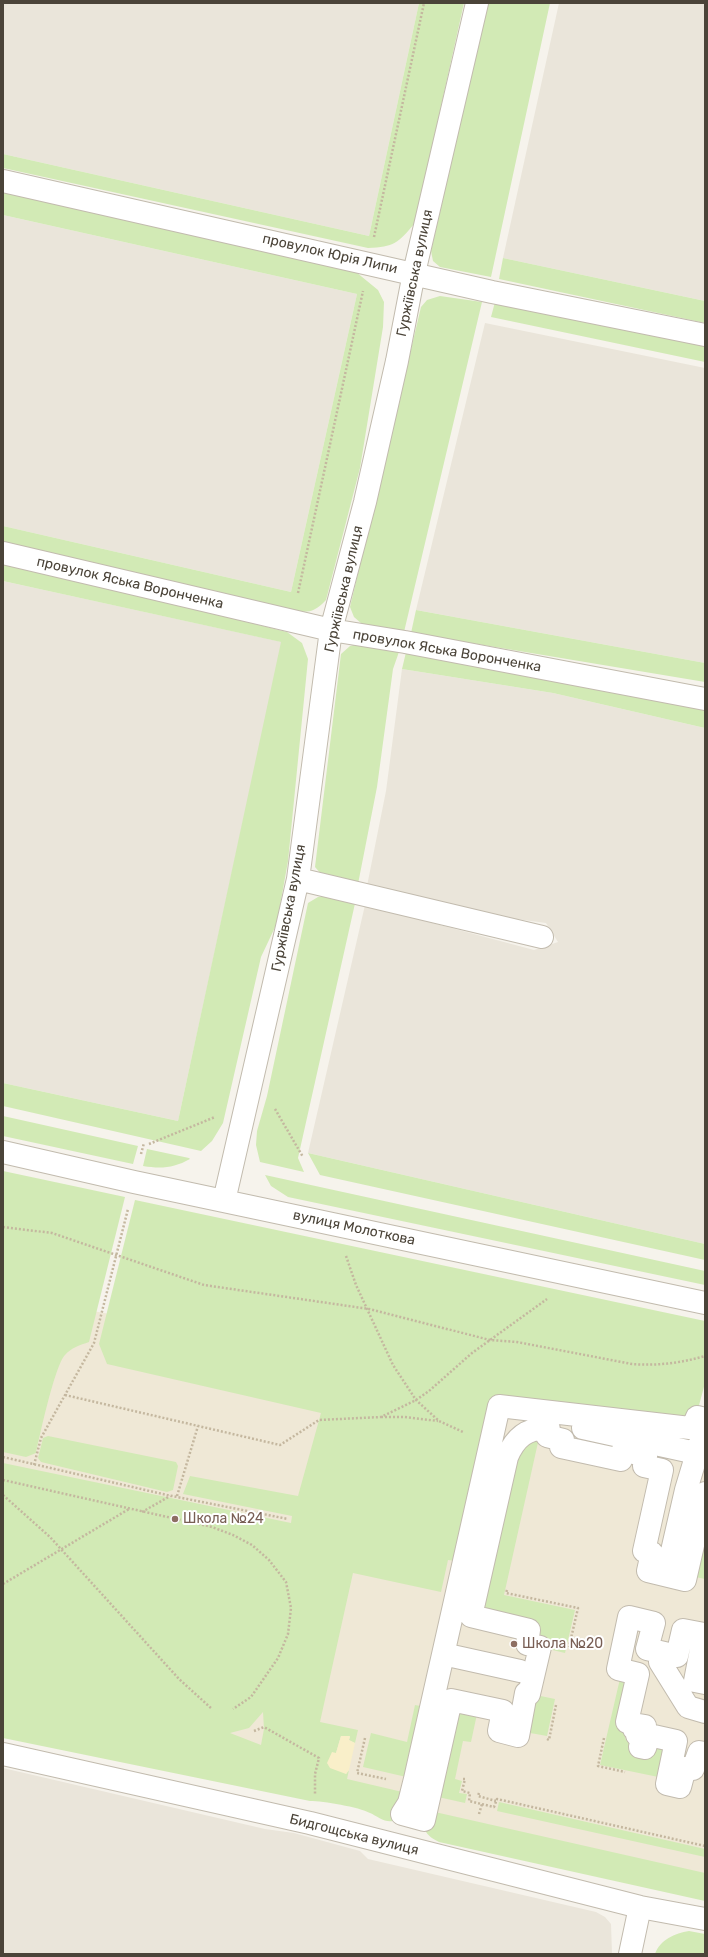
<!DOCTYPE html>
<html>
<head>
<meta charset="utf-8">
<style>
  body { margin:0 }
  #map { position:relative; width:708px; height:1957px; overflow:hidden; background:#f6f3ec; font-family:Rubik,sans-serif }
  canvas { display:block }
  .frame { position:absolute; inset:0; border:4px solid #4b4439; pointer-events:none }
</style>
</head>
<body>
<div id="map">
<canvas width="708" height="1957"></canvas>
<div class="frame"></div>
</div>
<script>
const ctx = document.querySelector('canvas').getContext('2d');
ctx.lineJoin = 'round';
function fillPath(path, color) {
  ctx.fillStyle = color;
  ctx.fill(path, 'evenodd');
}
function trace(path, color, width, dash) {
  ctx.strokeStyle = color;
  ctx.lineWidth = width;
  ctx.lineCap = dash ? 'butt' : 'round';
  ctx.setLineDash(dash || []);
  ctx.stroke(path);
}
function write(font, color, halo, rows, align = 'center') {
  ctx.font = font + ' Rubik,sans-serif';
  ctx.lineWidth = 4;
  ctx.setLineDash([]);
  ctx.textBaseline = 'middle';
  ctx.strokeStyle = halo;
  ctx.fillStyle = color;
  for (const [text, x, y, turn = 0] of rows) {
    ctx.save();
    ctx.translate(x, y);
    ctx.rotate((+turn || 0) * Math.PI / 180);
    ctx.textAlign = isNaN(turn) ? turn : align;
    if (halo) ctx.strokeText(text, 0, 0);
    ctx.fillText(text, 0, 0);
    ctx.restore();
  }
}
const residential = new Path2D(`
  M 3,3 L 419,3 L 369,236 L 3,154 Z
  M 559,3 L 705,3 L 705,301 L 503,258 Z
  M 3,215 L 357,294 L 291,592 L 3,526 Z
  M 485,323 L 705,368 L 705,663 L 416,610 Z
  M 3,581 L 282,642 L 178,1121 L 3,1083 Z
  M 402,669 L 553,693 L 705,728 L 705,1244 L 308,1153 L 365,905 L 534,950 L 558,942 L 546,923 L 516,919 L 367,886 L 386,791 Z
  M 3,1768 L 265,1829 L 294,1833 L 360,1851 L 368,1859 L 596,1912 L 605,1917 L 611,1924 L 612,1954 L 3,1954 Z`);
const education = new Path2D(`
  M 3,1290 L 93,1311 L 705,1419 L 705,1883 L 3,1726 Z`);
const green = new Path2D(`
  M 419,3 L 464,3 L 415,223 C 398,243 394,247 368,248 L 3,168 L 3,154 L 369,236 Z
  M 488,3 L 550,3 L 491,277 L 440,267 L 433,261 L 431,251 Z
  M 3,191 L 356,272 L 378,290 L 384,302 L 383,327 L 360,468 L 326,600 C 312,615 306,612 287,610 L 3,543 L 3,526 L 291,592 L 357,294 L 3,215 Z
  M 503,258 L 705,301 L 705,323 L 499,279 Z
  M 440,296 L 482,302 L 404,632 L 362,624 L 354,617 L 350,607 L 421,307 L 427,300 Z
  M 495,302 L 705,345 L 705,362 L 491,317 Z
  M 3,561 L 287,632 L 302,643 L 308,659 L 288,861 L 277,923 L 261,957 L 223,1123 L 212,1141 L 201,1151 L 3,1106 L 3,1083 L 178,1121 L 281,642 L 3,581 Z
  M 416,610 L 705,663 L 705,682 L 411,633 Z
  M 362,643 L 400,649 L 393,669 L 377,787 L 358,884 L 322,875 L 315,867 L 341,654 L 350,646 Z
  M 407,648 L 705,710 L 705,728 L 553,693 L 402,669 Z
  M 330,895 L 356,899 L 298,1158 L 304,1172 L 260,1162 L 256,1145 L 257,1131 L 267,1096 L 308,903 L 318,897 Z
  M 3,1116 L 138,1146 L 133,1164 L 3,1136 Z
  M 147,1149 L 189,1158 L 190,1159 C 174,1168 161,1169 143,1166 Z
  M 308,1153 L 705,1244 L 705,1260 L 320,1175 Z
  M 3,1171 L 125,1197 L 89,1342 C 80,1345 71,1348 65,1355 C 55,1365 40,1435 36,1453 L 26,1457 L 3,1452 Z
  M 265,1175 L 705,1271 L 705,1285 L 288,1197 L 271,1186 Z
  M 135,1200 L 705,1321 L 705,1383 L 694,1424 L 499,1406 L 464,1562 L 448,1560 L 441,1592 L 353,1573 L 320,1722 L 358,1730 L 355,1743 L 349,1740 L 350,1737 L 341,1736 L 336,1753 L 346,1774 L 349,1770 L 347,1779 L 411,1794 C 408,1804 404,1817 393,1821 C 385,1823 377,1816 370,1813 C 359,1807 323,1801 310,1801 L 3,1738 L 3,1463 L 291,1523 L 292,1516 L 183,1494 L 190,1476 L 298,1496 L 321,1413 L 107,1364 L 99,1344 ZM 263,1712 L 264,1729 L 261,1745 L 230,1733 L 249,1728 Z
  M 541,1429 L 504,1595 L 575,1610 L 565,1653 L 527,1644 L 529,1630 L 471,1616 L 507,1457 Z
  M 48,1436 L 176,1462 L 178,1466 L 173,1490 L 167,1492 L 41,1462 L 38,1458 L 43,1438 Z
  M 705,1493 L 705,1579 L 686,1575 Z
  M 622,1670 L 638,1674 L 625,1739 L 632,1741 L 676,1741 L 668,1779 L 600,1765 Z
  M 526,1693 L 555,1699 L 547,1736 L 519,1731 Z
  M 451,1700 L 477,1714 L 471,1742 L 463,1741 L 455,1779 L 462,1781 L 459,1793 L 467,1794 L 465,1803 L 429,1795 Z
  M 415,1705 L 431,1708 L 415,1779 L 363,1767 L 371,1733 L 407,1742 Z
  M 499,1802 L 705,1849 L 705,1857 L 497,1811 Z
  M 426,1810 L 705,1873 L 705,1901 L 439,1842 C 421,1833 424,1827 426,1810 Z
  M 689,1931 L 705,1934 L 705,1954 L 655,1954 C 660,1940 675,1933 689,1931 Z`);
const sand = new Path2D(`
  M 341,1736 L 350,1736 L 349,1740 L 355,1743 L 349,1770 L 346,1774 L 330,1768 L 327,1763 L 332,1752 L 336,1753 Z`);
const path = new Path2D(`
  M 374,237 L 424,3
  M 298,593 L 363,291
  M 275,1109 L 303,1157
  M 149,1144 L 215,1117
  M 141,1154 L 144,1143
  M 3,1227 L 52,1233 L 204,1285 L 369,1309 L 490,1340 L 517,1342 L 632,1364 C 657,1366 681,1363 705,1356
  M 346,1256 L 356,1285 L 393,1365 L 416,1400 L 439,1421 L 463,1432
  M 65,1395 L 280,1445 L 319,1420 L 381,1417 L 416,1400 L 429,1391 L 472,1353 L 547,1299
  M 381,1417 L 405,1417 L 438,1421
  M 3,1457 L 167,1495 L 288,1519
  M 34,1465 L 41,1438 L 94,1343 L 128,1209
  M 3,1480 L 212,1527 L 233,1535 L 252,1545 L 269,1560 L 286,1582 L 291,1608 L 288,1634 L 278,1658 L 251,1697 L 233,1709
  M 3,1495 L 50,1537 L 179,1679 L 212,1709
  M 177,1496 L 198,1426
  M 142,1512 L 170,1496
  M 3,1584 L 129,1509
  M 507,1590 L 506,1593 L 578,1608 L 569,1647
  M 254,1731 L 264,1727 L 319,1758 L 315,1774 L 315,1795
  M 365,1738 L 357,1773 L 386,1779
  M 604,1738 L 598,1766 L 625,1772
  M 547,1739 L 549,1740 L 556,1705
  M 463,1779 L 465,1779 L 462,1791 L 470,1793 L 469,1801 L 494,1807 L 497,1799 L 705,1846
  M 479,1793 L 478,1796 L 496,1801
  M 479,1814 L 482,1804`);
const minor = new Path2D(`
  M 3,181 L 492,292 L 705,335
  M 3,553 L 331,630 L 405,642 L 705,699
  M 298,879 L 542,937
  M 3,1152 L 134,1182 L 705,1303
  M 224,1201 L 298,879 L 331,630 L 365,502 L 397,361 L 414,273 L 477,3
  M 705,1419 L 697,1417 L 694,1424 L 690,1428 L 499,1406 L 415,1779 L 409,1803 L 402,1814 L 424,1820 L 451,1700 L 503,1711 L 499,1731 L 518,1736 L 526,1693 L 529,1694 L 540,1647 L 527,1644 L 529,1630 L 471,1616 L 507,1457 C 515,1438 527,1427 549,1429 L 547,1436 L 563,1440 L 561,1447 L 621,1460 L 623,1450 L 646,1456 L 644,1466 L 662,1470 L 644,1551 L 652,1553 L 648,1571 L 685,1580 L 705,1493
  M 583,1428 L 705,1455
  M 667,1573 L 686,1490 L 701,1440
  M 452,1656 L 520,1671
  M 660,1662 L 688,1707 L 705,1712
  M 705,1683 L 695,1681 L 704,1634 L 683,1630 L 677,1656 L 647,1649 L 654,1623 L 629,1617 L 618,1669 L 638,1674 L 627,1722 L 635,1724 L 634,1729 L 638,1730 L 639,1725 L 645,1726 L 643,1733 L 638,1732 L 637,1735 L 643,1736 L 640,1747 L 645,1748 L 649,1735 L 676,1741 L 667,1784 L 680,1787 L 685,1768 L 693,1769 L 699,1752 L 705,1753
  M 3,1754 L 310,1823 L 640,1907 L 705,1919
  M 630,1954 L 640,1907`);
const markers = [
  [175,1519,4,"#8d6e63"],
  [514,1644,4,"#8d6e63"]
];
const streetNames = [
  ["провулок Юрія Липи",330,254,13],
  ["Гуржіївська вулиця",415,273,-78],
  ["провулок Яська Воронченка",130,583,13],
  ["Гуржіївська вулиця",344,589,-77],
  ["провулок Яська Воронченка",447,651,10],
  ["Гуржіївська вулиця",289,908,-79],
  ["вулиця Молоткова",354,1228,12],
  ["Бидгощська вулиця",354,1835,14]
];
const educationNames = [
  ["Школа №24",183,1519],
  ["Школа №20",522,1644]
];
fillPath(residential, '#eae5da');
fillPath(education, '#efe8d6');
fillPath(green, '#d2eab5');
fillPath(sand, '#f9efc9');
trace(minor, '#c2bbae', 24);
trace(path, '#c4b79f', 2.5, [2, 2]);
trace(minor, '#fff', 22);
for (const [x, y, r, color] of markers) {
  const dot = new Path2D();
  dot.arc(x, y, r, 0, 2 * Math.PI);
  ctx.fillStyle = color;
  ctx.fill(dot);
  trace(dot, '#fff', 1.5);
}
write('14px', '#4b4439', '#fff', streetNames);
write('14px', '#785e54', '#fff', educationNames, 'left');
</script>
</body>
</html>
